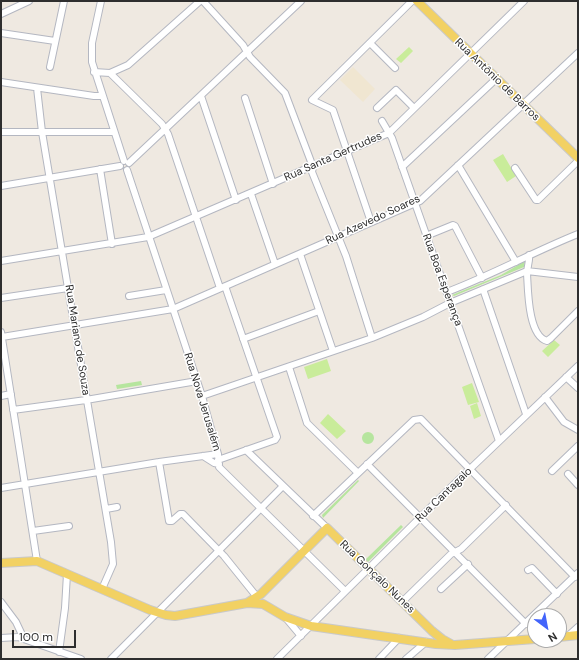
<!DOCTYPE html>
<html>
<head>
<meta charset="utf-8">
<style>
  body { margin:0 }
  #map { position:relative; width:579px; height:660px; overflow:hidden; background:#efe9e1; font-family:"DM Sans",sans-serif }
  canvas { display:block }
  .frame { position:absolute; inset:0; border:2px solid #2e2e2e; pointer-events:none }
  .north { position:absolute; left:527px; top:608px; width:40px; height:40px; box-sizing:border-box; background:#fff; border:1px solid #ababab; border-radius:50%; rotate:148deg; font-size:11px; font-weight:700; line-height:16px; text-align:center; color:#2e2e2e }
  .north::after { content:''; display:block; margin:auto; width:14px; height:18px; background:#4264fb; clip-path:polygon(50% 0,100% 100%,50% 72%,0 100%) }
  .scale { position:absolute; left:12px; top:630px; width:64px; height:18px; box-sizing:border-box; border:2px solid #2e2e2e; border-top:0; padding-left:5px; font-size:12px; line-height:14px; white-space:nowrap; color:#2e2e2e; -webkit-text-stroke:3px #fff; paint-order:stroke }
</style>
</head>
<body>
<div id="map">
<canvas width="579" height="660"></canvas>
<div class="frame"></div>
<div class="north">N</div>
<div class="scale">100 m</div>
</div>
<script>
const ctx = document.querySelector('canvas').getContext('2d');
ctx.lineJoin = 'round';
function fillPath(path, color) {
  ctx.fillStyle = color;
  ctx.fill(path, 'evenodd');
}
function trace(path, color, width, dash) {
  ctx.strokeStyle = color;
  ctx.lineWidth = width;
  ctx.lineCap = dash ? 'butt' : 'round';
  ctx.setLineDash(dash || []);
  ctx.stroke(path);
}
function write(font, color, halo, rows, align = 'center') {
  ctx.font = font + ' "DM Sans",sans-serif';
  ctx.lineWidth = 3;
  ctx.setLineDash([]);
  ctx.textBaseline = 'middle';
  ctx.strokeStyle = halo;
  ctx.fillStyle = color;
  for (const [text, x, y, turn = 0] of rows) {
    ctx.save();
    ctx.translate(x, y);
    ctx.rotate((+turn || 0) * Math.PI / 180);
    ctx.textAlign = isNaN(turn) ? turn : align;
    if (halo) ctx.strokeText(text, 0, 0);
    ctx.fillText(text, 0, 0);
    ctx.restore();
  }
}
const education = new Path2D(`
  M 353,67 L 375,89 L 363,102 L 340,80 Z`);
const green = new Path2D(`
  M 525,261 L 524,267 L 454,296 L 452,295 L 501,275 Z
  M 141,381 L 142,385 L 117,389 L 116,385 Z
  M362 438a6 6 0 1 1 12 0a6 6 0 1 1-12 0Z
  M 358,480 L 359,481 L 323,518 L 322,515 Z
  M 401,525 L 403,527 L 368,562 L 365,560 Z`);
const pitch = new Path2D(`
  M 409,47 L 413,51 L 401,63 L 396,59 Z
  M 503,154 L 516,176 L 507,182 L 493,160 Z
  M 554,340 L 560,345 L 548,357 L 542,351 Z
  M 327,359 L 331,371 L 308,379 L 304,367 Z
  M 472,383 L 479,402 L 468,405 L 462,387 Z
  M 477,403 L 481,416 L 474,419 L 470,406 Z
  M 328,414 L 346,431 L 337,439 L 320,423 Z`);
const minor = new Path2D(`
  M 101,1 L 92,43 L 92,62 L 124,161
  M 203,1 L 243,45 L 250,57 L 285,93 L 313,167 L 312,172 L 346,256 L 372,338
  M 1,14 L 29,1
  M 1,33 L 55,41
  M 370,43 L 395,68
  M 50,67 L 64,1
  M 94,72 L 110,73 L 128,65 L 200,1
  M 110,73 L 162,124 L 168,134 L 220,288
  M 1,82 L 94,96 L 101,96
  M 37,88 L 42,132 L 68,288 L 111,542 L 113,564 L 102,589
  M 201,96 L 236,200
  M 245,98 L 273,184
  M 377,108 L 396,90 L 414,108
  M 382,121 L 392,138 L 499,441
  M 1,132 L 113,132
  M 129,163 L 301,1
  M 458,165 L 516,262
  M 402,167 L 496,79
  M 515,168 L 536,200 L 538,200 L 578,161
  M 100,169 L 112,244
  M 127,170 L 202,396 L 218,454 L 219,467 L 345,591
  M 1,186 L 120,166
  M 251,194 L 275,264
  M 371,222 L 333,110 L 312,100 L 412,1
  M 426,236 L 453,225 L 455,226 L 482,278
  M 300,254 L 333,351
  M 529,255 C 530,261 527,267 527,273 C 528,290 528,336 547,341 L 551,338 L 578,311
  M 1,261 L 148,237 L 389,133 L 524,1
  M 483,289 L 526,414
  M 447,292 C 492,275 533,252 578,234
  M 129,296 L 166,290
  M 1,298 L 68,288
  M 1,332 L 37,561
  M 2,337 L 173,309 L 420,201 L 578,53
  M 243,339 L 319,311
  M 289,367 L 307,423 L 358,473
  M 566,377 L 578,388
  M 1,396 L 11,394
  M 202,396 L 372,338 L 423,317 L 450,303 L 527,271 L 578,277
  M 545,397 L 564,422 L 578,430
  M 13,410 L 86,400 L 197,381
  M 246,450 L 327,528
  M 203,456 L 214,463 L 219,464
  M 218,460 L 275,440 L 277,437 L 225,286
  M 159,462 L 169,521 L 172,521 L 180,514 L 183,514 L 224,556 L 257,597
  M 367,464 L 526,624
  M 552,471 L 578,446
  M 568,474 L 578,485
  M 1,488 L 159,462 L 218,454
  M 106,509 L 117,507
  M 313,516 L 414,420 L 421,419 L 575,577
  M 33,531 L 69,526
  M 528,570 L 532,568 L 557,594
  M 441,589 L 468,564
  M 1,602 L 16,622 L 24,639
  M 402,602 L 451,554 L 461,549 L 506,505
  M 285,617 L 301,636
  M 568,636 L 578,627
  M 1,638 L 18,637 L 81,659
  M 59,652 L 65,608 L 67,574
  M 111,659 L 283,486
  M 277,659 L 449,489 L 578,366
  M 379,659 L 399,638
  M 406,659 L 426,642
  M 488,659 L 578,573`);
const major = new Path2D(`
  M 417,1 L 578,158
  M 1,563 L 37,561 L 150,610 L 166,615 L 175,616 L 247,603 L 263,604 L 285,617 L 311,626 L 436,644 L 455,645 L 535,639
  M 247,603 L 261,594 L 327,528 L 432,631 L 442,639 L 451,644
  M 559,637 L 578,635`);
const streetNames = [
  ["Rua Antônio de Barros",497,80,44],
  ["Rua Santa Gertrudes",333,157,-24],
  ["Rua Azevedo Soares",373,220,-25],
  ["Rua Boa Esperança",442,280,70],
  ["Rua Mariano de Souza",77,340,81],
  ["Rua Nova Jerusalém",202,402,73],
  ["Rua Cantagalo",444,495,-44],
  ["Rua Gonçalo Nunes",377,577,44]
];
fillPath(education, '#f0e6d1');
fillPath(green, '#b6e59e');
fillPath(pitch, '#c9ec9a');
trace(minor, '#b4b7c1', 8);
trace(major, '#c9c9c9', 10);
trace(minor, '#fff', 6);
trace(major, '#f2d163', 8);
write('11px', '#2e2e2e', '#fff', streetNames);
</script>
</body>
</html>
